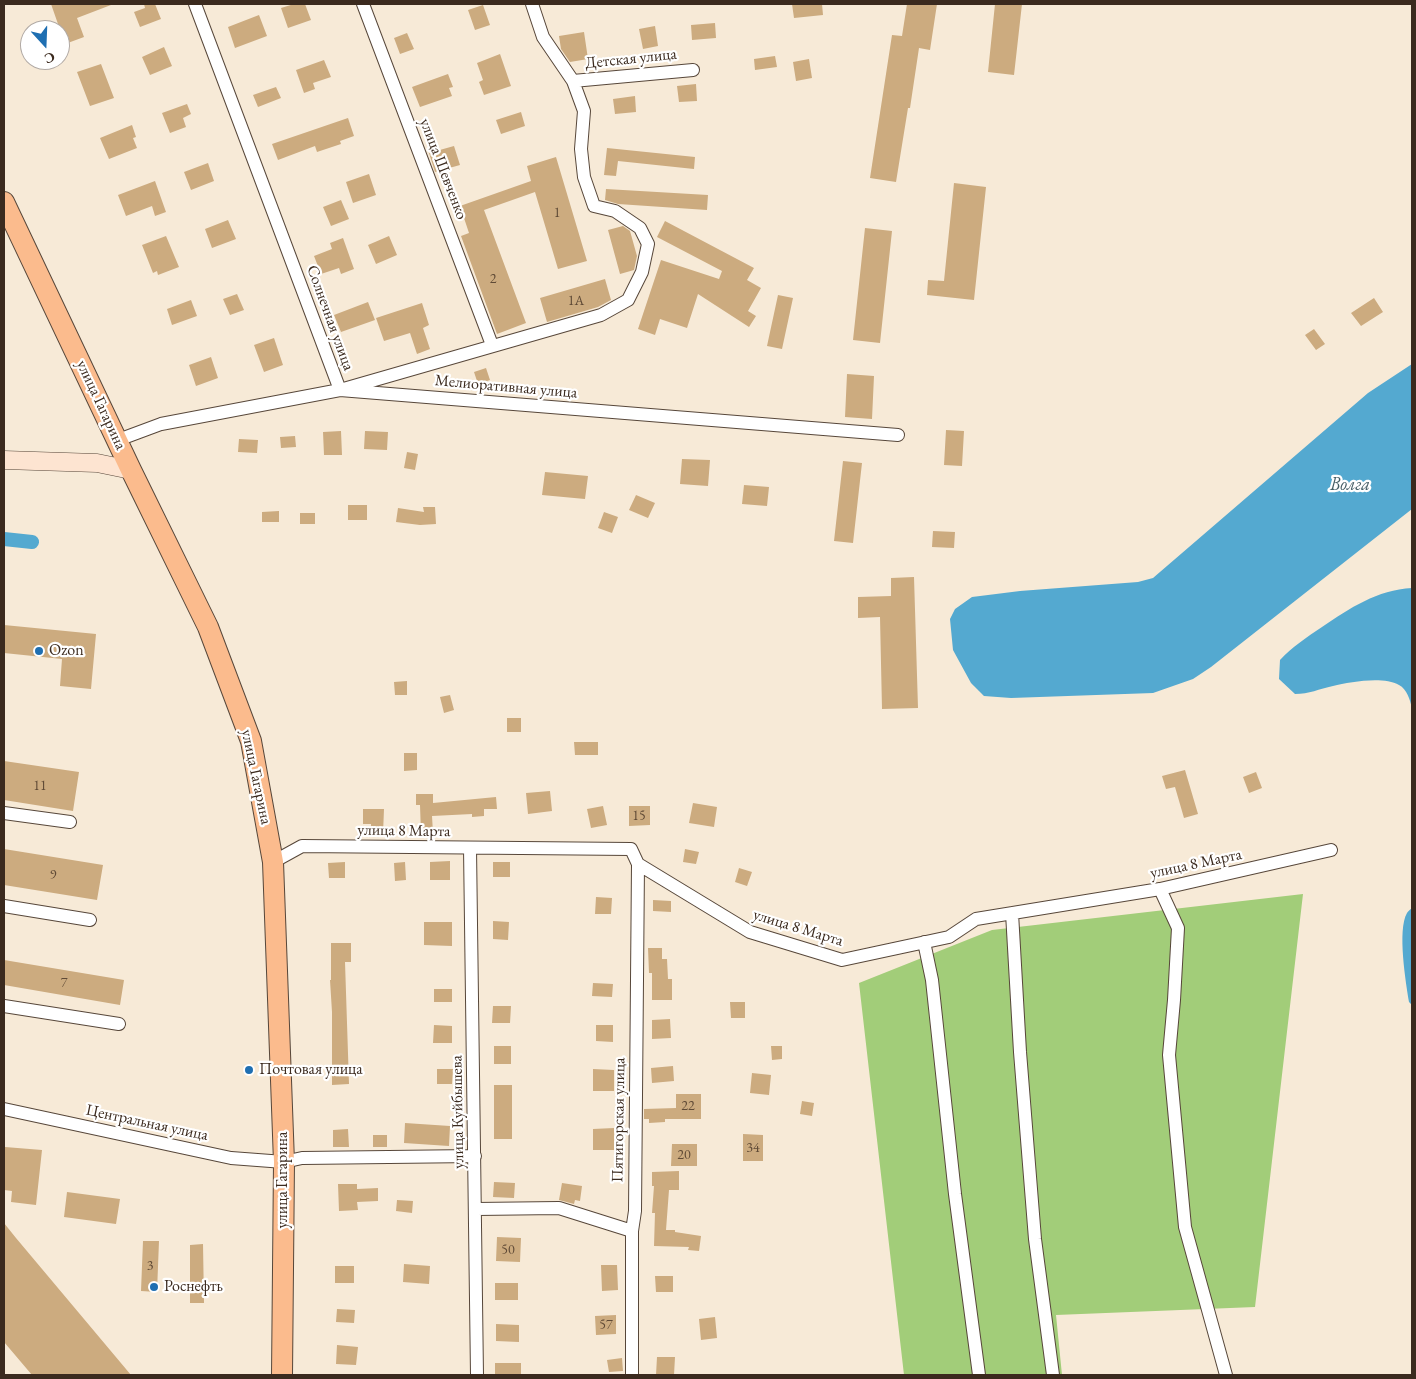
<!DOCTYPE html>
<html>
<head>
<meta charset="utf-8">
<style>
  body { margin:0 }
  #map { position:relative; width:1416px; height:1379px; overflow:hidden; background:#f7ead7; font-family:"EB Garamond",serif }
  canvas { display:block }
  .frame { position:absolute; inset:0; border:5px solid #3b2a1e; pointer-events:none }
  .north { position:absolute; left:20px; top:20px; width:50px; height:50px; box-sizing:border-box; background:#fff; border:1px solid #b1aaa5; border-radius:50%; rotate:160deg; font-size:14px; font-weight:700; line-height:20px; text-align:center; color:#3b2a1e }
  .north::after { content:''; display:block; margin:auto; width:18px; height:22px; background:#1f6fb2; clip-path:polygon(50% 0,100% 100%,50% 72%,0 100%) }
</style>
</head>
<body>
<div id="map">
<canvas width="1416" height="1379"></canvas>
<div class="frame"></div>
<div class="north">С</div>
</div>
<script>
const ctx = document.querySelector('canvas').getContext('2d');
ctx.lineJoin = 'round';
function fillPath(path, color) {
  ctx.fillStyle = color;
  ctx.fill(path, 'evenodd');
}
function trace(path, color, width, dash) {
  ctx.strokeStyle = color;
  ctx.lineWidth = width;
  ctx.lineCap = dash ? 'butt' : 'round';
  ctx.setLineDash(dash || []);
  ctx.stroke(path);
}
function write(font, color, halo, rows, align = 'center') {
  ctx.font = font + ' "EB Garamond",serif';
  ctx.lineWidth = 4.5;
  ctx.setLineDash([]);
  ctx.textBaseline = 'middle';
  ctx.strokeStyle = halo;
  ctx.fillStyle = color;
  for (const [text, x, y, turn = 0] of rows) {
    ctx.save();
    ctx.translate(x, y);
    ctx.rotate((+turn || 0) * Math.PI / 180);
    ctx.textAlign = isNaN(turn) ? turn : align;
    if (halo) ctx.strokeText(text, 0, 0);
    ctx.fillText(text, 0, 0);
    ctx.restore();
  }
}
const green = new Path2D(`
  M 1303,894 L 1255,1307 L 1056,1315 L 1062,1375 L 904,1375 L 859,983 L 992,930 Z`);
const water = new Path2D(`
  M 1412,364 L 1412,509 L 1211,667 L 1193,679 L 1153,693 L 1011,698 L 984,696 L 971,683 L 953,650 L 950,619 L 955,609 L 972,597 L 1020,591 L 1138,582 L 1153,578 L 1368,393 Z
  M 1412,588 L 1412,708 C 1410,700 1407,689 1399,685 C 1383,676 1350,682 1333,686 C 1319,689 1309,694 1295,694 L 1279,679 L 1280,660 C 1292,647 1307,637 1322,627 C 1350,608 1377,590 1412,588 Z
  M 1412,908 L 1412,1005 L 1409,1002 C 1406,983 1397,930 1407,913 C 1408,911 1410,910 1412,908 Z`);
const canal = new Path2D(`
  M 4,539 L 32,542`);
const building = new Path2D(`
  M 51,4 L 111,4 L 111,5 L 77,18 L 84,37 L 65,44 Z
  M 144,4 L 155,4 L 161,19 L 140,27 L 134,12 L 145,8 Z
  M 294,4 L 305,4 L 311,20 L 288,28 L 281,8 Z
  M 792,4 L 822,4 L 823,15 L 794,18 Z
  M 907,4 L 937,4 L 930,50 L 919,48 L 910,108 L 908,108 L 896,182 L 870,178 L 892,35 L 902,36 Z
  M 995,4 L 1022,4 L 1014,75 L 988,72 Z
  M 483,5 L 490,25 L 475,30 L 468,10 Z
  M 259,15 L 267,36 L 235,48 L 228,27 Z
  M 715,23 L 716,38 L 692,40 L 691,25 Z
  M 655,26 L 658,46 L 643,49 L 639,29 Z
  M 584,32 L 588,59 L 570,62 L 561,49 L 559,36 Z
  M 407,33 L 414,49 L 400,54 L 394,38 Z
  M 164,47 L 172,66 L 150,75 L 142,57 Z
  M 500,54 L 511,86 L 484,95 L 479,82 L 483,80 L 477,63 Z
  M 775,56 L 777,67 L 755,70 L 754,59 Z
  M 809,59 L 812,78 L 796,81 L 793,62 Z
  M 324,60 L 331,77 L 313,83 L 315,89 L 304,93 L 296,70 Z
  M 101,64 L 114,98 L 90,106 L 77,72 Z
  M 448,74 L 453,87 L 449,88 L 452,96 L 420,107 L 412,87 Z
  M 696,84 L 697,101 L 679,102 L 677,86 Z
  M 276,87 L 281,98 L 258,107 L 253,95 Z
  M 635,96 L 636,112 L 615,114 L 613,99 Z
  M 187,104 L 191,114 L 183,118 L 186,127 L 170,133 L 162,113 Z
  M 521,112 L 525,126 L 501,134 L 496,120 Z
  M 348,118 L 354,136 L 340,141 L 341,144 L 317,152 L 315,146 L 278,160 L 272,144 Z
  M 132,125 L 136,137 L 133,138 L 137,148 L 109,159 L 100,138 Z
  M 454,146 L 460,165 L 435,172 L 429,153 Z
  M 607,148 L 695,157 L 694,169 L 618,161 L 616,176 L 604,175 Z
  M 556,157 L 587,261 L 558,269 L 535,192 L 484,210 L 526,323 L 497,334 L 461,236 L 469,233 L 460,206 L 531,181 L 527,166 Z
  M 208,163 L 214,181 L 191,190 L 184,172 Z
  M 369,174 L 376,195 L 353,203 L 346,182 Z
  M 155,181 L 166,212 L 155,216 L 152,206 L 126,216 L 118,195 Z
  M 954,183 L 986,187 L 974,300 L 927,295 L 928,280 L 944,281 Z
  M 606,189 L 708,195 L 707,210 L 618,204 L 605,200 Z
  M 341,200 L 349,219 L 331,226 L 323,207 Z
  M 228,220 L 236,239 L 212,248 L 205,229 Z
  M 665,221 L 754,268 L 747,280 L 761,288 L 748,311 L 756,316 L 749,327 L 698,294 L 687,328 L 660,319 L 655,335 L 638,329 L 661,260 L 719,279 L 722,271 L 657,237 Z
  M 623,226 L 630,231 L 637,256 L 634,270 L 620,274 L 608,230 Z
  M 865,228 L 892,231 L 880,343 L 853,340 Z
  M 166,236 L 179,267 L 158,275 L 157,271 L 153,273 L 142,245 Z
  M 389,236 L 397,255 L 376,264 L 368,245 Z
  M 343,238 L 354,269 L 341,274 L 339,268 L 321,274 L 314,256 L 332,249 L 330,243 Z
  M 605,279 L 611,300 L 598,307 L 547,322 L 540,298 Z
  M 237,294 L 244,310 L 230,315 L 223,299 Z
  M 778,295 L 793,298 L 782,349 L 767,346 Z
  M 1374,298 L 1383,312 L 1361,326 L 1351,313 Z
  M 191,300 L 197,316 L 172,325 L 167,309 Z
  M 368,302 L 375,320 L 341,332 L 334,315 Z
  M 422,303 L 429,325 L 423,328 L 430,349 L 417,354 L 410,333 L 384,341 L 376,318 Z
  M 1314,329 L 1325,344 L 1316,350 L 1305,335 Z
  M 274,338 L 283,365 L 264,372 L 254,345 Z
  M 211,357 L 218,378 L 196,386 L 189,365 Z
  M 486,368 L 490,380 L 478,384 L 474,372 Z
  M 847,374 L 874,376 L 872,419 L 845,417 Z
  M 946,430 L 964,431 L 962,466 L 944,465 Z
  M 341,431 L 342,455 L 324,455 L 323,432 Z
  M 365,431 L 388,432 L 387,450 L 364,449 Z
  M 295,436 L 296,447 L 281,448 L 280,437 Z
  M 239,439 L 258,440 L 257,453 L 238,452 Z
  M 407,452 L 418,454 L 415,470 L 404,468 Z
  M 682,459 L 710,460 L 708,486 L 680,484 Z
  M 843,461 L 862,463 L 853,543 L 834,541 Z
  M 545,472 L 588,476 L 585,499 L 542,495 Z
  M 744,485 L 769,487 L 767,506 L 742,504 Z
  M 636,495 L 655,503 L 648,518 L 629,510 Z
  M 348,505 L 367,505 L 367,520 L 348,520 Z
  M 423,507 L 435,507 L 436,524 L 420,525 L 396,522 L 398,508 L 424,512 Z
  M 279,511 L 279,522 L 262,522 L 262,512 Z
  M 604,512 L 618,517 L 612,533 L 598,528 Z
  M 300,513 L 315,513 L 315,524 L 300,524 Z
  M 933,531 L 955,532 L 954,548 L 932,547 Z
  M 914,577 L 918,708 L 882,709 L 880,617 L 858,618 L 858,597 L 891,596 L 891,578 Z
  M 4,625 L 96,634 L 91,689 L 60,686 L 62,659 L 4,653 Z
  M 407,681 L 407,695 L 395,695 L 394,682 Z
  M 450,695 L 454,710 L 444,713 L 440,697 Z
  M 507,718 L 521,718 L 521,732 L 507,732 Z
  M 574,742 L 598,742 L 598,755 L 575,755 Z
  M 404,753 L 417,753 L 417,770 L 404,771 Z
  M 4,761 L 79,772 L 73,811 L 4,800 Z
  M 1185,770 L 1198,814 L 1184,818 L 1175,787 L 1166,789 L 1162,776 Z
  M 1256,772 L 1262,788 L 1249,793 L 1243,777 Z
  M 550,791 L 552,811 L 528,814 L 526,793 Z
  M 416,794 L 433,794 L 433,803 L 496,797 L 497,809 L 484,809 L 484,816 L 472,817 L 472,814 L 432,816 L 433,833 L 421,834 L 420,805 L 416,805 Z
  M 693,803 L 717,807 L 714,827 L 689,823 Z
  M 603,806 L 607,825 L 591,828 L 587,809 Z
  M 629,806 L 650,806 L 650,825 L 629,826 Z
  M 363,809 L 384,809 L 383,834 L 371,834 L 371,824 L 363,824 Z
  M 4,849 L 103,865 L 97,900 L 4,885 Z
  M 685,849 L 699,852 L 696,864 L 683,862 Z
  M 450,861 L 450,880 L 430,880 L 430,862 Z
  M 345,862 L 345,878 L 329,878 L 328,863 Z
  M 405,862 L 406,880 L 395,881 L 394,863 Z
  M 493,862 L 510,862 L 510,877 L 493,877 Z
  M 739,868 L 752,872 L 747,886 L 735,882 Z
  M 596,897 L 612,898 L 611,914 L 595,914 Z
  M 653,900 L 671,901 L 671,912 L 653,911 Z
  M 493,921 L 509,922 L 508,940 L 493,939 Z
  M 424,922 L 452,922 L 452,946 L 424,945 Z
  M 331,943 L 351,943 L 351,962 L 345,962 L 349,1084 L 332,1085 L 332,1012 L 330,980 L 331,980 Z
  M 648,948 L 662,948 L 662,959 L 667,959 L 668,979 L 672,979 L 672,1000 L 652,1000 L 652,973 L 649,973 Z
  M 4,960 L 124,980 L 120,1005 L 4,985 Z
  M 593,983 L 613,984 L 612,997 L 592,996 Z
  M 434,989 L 452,989 L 452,1002 L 434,1002 Z
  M 730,1002 L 745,1002 L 745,1018 L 731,1018 Z
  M 493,1006 L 511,1006 L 510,1023 L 492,1023 Z
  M 670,1019 L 671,1038 L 652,1039 L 652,1020 Z
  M 434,1025 L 452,1026 L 452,1043 L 433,1043 Z
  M 596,1025 L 613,1025 L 613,1042 L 596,1041 Z
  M 494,1046 L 511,1046 L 511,1064 L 494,1064 Z
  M 771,1046 L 782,1046 L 782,1059 L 772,1060 Z
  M 673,1066 L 674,1081 L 652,1083 L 651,1068 Z
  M 437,1069 L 453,1069 L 452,1084 L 437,1084 Z
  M 593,1069 L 614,1070 L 614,1091 L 593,1091 Z
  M 752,1073 L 771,1075 L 769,1095 L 750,1093 Z
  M 494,1085 L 512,1085 L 512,1139 L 494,1139 Z
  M 676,1094 L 701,1094 L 701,1119 L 665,1119 L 665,1122 L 649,1123 L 649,1119 L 644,1119 L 644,1109 L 676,1108 Z
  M 802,1101 L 814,1103 L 812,1116 L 800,1114 Z
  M 405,1123 L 450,1126 L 449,1146 L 404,1143 Z
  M 614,1128 L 614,1150 L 593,1150 L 593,1129 Z
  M 348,1129 L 349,1147 L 333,1147 L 333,1130 Z
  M 743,1134 L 763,1135 L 763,1161 L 743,1161 Z
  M 373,1135 L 387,1135 L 387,1147 L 373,1147 Z
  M 672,1144 L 697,1144 L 697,1166 L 671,1166 Z
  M 5,1147 L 42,1150 L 36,1205 L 11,1202 L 12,1191 L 4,1190 Z
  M 679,1171 L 679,1190 L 669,1190 L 666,1230 L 675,1230 L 675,1232 L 701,1236 L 699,1251 L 688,1250 L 689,1247 L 654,1246 L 655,1213 L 652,1213 L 654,1186 L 652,1186 L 652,1172 Z
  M 494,1182 L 515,1183 L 514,1198 L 493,1197 Z
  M 562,1183 L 582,1186 L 580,1201 L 575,1200 L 574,1204 L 559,1200 Z
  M 338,1184 L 357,1184 L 357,1189 L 378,1188 L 378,1201 L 357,1202 L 358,1210 L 339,1211 Z
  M 67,1192 L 120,1199 L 116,1224 L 64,1217 Z
  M 397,1200 L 413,1201 L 412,1213 L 396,1211 Z
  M 4,1223 L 16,1238 L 131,1375 L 32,1375 L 4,1342 Z
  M 497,1237 L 521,1238 L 520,1262 L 496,1261 Z
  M 143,1241 L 159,1241 L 157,1292 L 141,1291 Z
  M 203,1244 L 204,1303 L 190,1303 L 190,1245 Z
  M 404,1264 L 430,1266 L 429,1284 L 403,1282 Z
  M 601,1265 L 617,1265 L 618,1290 L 602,1291 Z
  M 335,1266 L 354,1266 L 354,1283 L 335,1283 Z
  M 655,1276 L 673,1276 L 673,1292 L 656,1292 Z
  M 495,1283 L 518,1283 L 518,1300 L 495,1300 Z
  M 337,1309 L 355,1310 L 354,1323 L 336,1322 Z
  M 616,1315 L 616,1334 L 596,1335 L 595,1316 Z
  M 715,1317 L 717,1338 L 701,1340 L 699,1319 Z
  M 496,1324 L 519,1325 L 519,1342 L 496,1341 Z
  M 337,1345 L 358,1347 L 356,1365 L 336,1364 Z
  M 657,1357 L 675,1357 L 674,1375 L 656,1375 Z
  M 622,1358 L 623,1371 L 609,1372 L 607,1360 Z
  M 495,1363 L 521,1363 L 521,1375 L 495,1375 Z`);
const street = new Path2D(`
  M 195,4 L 340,390 L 601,315 L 628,300 L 642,272 L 648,244 L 640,228 L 615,211 L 594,206 L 584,177 L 581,149 L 584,111 L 573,81 L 543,37 L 532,4
  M 363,4 L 492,345
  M 573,81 L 693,70
  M 118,440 L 161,424 L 340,390 L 898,435
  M 4,813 L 70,822
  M 470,848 L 477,1375
  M 273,862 L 302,846 L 631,849 L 638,864 L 750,932 L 842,960 L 949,937 L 976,919 L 1160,889 L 1331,850
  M 1160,889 L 1178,928 L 1174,1000 L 1169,1055 L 1185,1227 L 1226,1375
  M 4,906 L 90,920
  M 1012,913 L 1020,1052 L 1035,1239 L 1053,1375
  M 924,942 L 932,980 L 955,1194 L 979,1375
  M 4,1006 L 119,1024
  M 4,1109 L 231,1158 L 284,1162 L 302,1158 L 475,1156
  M 476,1209 L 559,1208 L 632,1231
  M 632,1375 L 632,1231 L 635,1211 L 638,864`);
const secondary = new Path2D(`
  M 4,460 L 97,463 L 131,470`);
const primary = new Path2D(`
  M 4,202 L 131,470 L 208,627 L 251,741 L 273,862 L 284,1162 L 282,1375`);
const markers = [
  [39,651,5,"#1f6fb2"],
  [249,1070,5,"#1f6fb2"],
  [154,1287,5,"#1f6fb2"]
];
const numberNames = [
  ["1",557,213],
  ["2",493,279],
  ["1А",576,301],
  ["11",40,786],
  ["15",639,816],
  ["9",53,875],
  ["7",64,983],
  ["22",688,1106],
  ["34",753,1148],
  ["20",684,1155],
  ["50",508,1250],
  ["3",150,1266],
  ["57",606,1325]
];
const streetNames = [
  ["Детская улица",631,59,-6],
  ["улица Шевченко",443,169,69],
  ["Солнечная улица",330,318,70],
  ["Мелиоративная улица",506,387,5],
  ["улица Гагарина",101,405,65],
  ["улица Гагарина",256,777,78],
  ["улица 8 Марта",404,831,1],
  ["улица 8 Марта",1196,864,-12],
  ["улица 8 Марта",798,928,17],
  ["улица Куйбышева",458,1112,-91],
  ["Пятигорская улица",619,1120,-89],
  ["Центральная улица",147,1123,12],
  ["улица Гагарина",283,1180,-90]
];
const poiNames = [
  ["Ozon",49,651],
  ["Почтовая улица",259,1070],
  ["Роснефть",164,1287]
];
const waterNames = [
  ["Волга",1350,485]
];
fillPath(green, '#a2cd79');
fillPath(water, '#54a9d0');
trace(canal, '#54a9d0', 14);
fillPath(building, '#ccab7f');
trace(street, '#57473a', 14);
trace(secondary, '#57473a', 19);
trace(primary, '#57473a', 22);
trace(street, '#fff', 12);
trace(secondary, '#fde4d1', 18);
trace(primary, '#fbbb8d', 20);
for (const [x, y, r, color] of markers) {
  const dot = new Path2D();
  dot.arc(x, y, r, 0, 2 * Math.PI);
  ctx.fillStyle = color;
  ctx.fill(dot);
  trace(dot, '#fff', 2);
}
write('14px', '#5f4a36', null, numberNames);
write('16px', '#3b2a1e', '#fff', streetNames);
write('16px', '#3b2a1e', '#fff', poiNames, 'left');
write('italic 18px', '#455d65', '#fff', waterNames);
</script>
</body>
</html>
